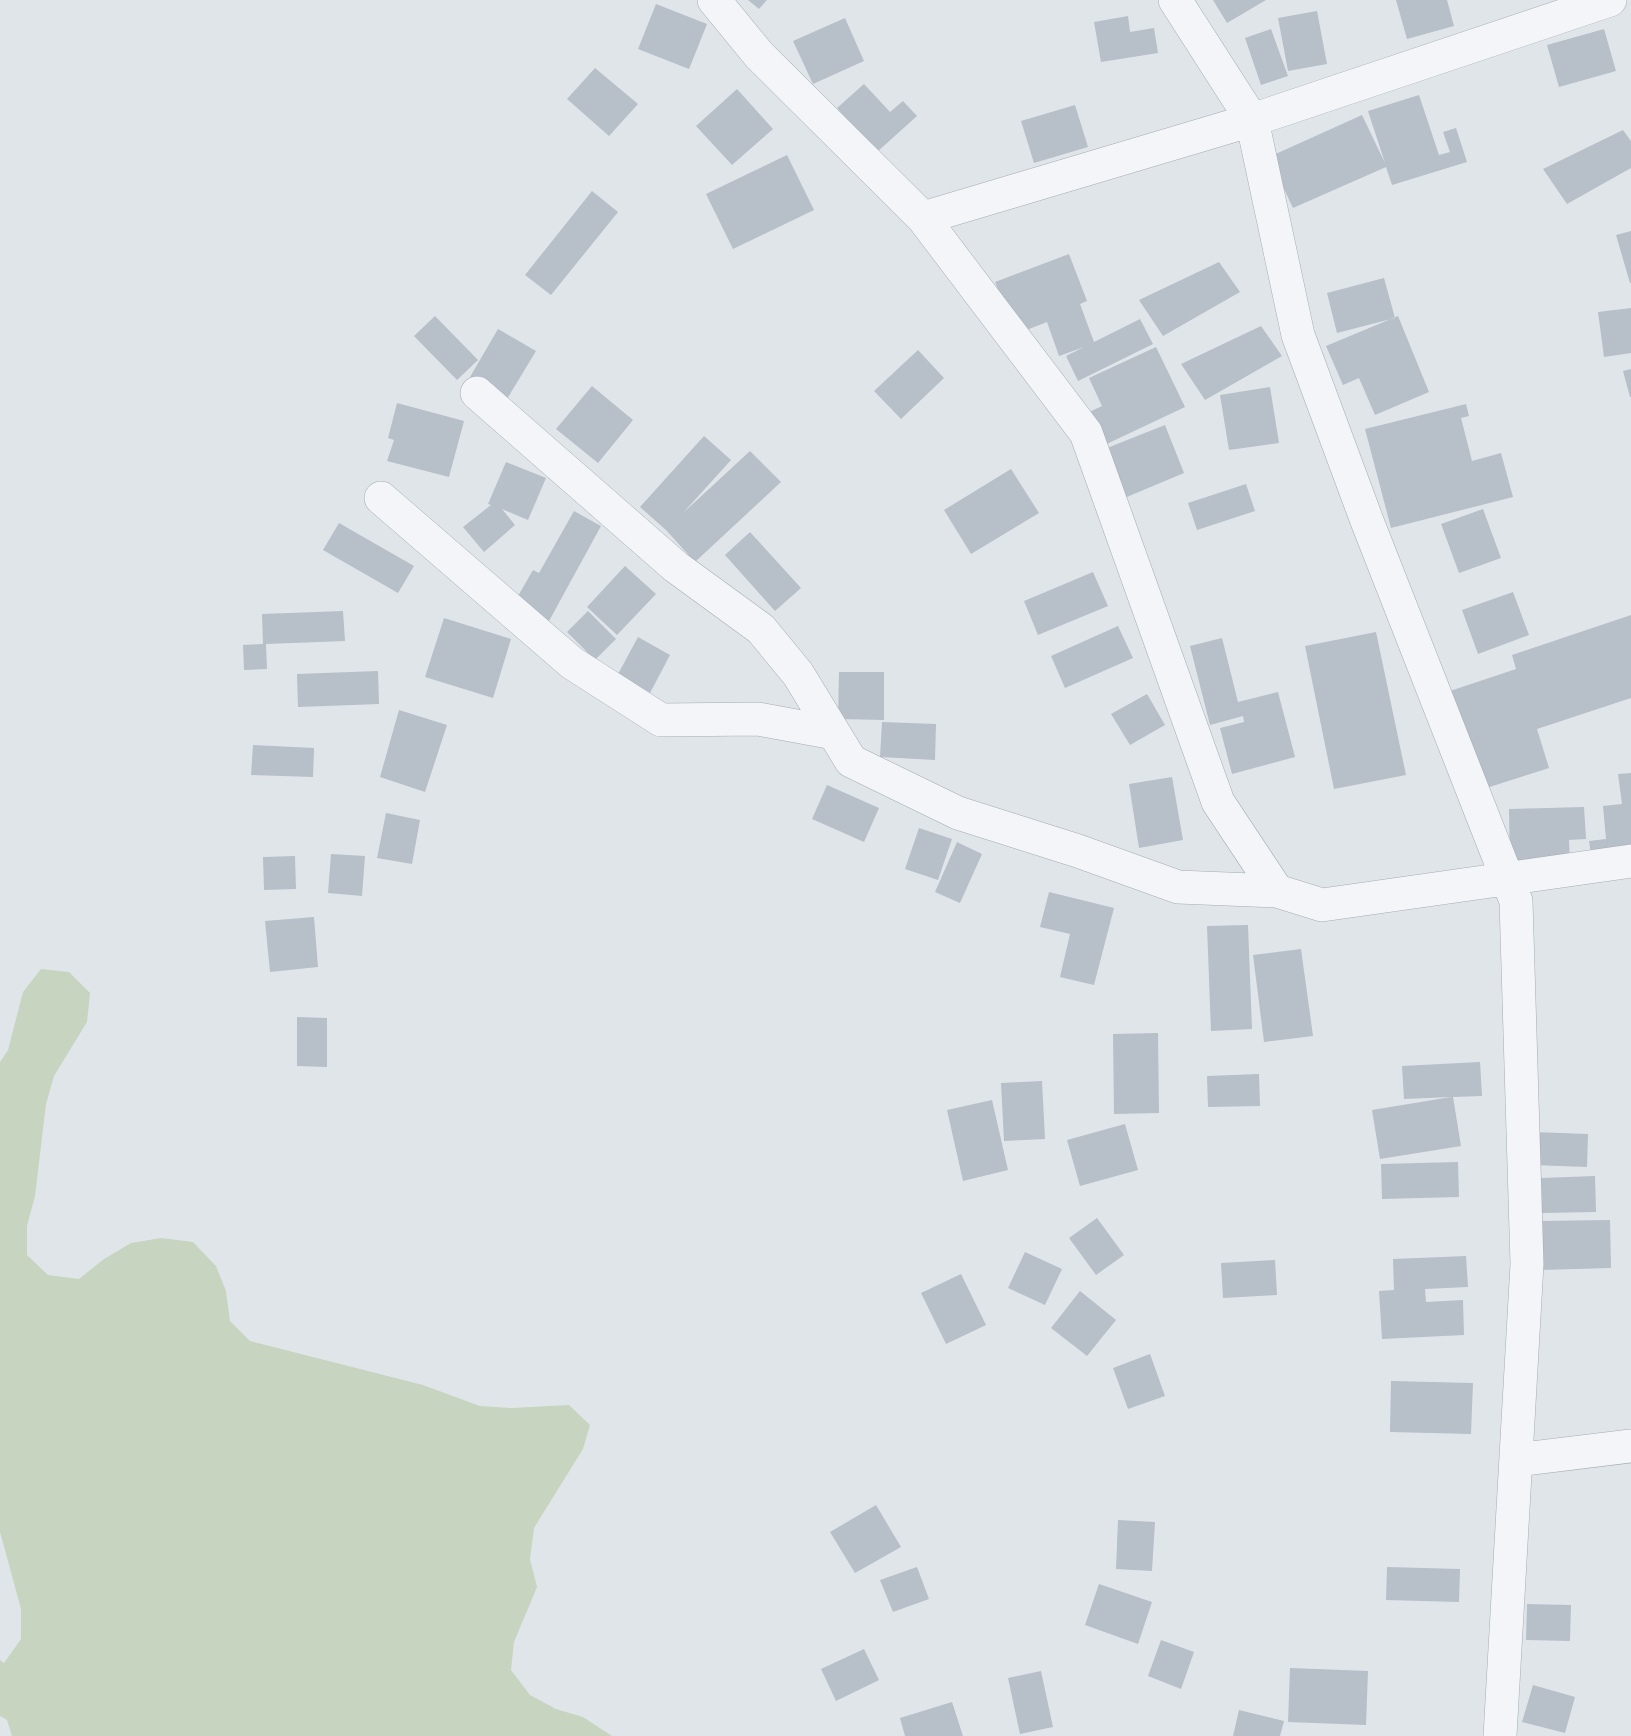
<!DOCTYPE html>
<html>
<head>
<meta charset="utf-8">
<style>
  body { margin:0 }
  canvas { display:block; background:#e0e5ea }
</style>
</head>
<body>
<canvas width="1631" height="1736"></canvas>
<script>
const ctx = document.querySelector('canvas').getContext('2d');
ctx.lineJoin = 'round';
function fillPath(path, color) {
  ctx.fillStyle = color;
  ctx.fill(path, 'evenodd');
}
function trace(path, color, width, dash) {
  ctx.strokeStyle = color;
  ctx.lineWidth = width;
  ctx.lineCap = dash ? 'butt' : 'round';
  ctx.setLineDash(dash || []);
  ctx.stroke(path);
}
const green = new Path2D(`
  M 41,969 L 69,972 L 90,993 L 87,1022 L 54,1076 L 46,1104 L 35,1196 L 27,1226 L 27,1255 L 48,1275 L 79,1279 L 104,1259 L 131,1243 L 161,1238 L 193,1242 L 216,1266 L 226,1291 L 230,1321 L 250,1341 L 423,1385 L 480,1406 L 511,1408 L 569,1405 L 590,1425 L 583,1449 L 534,1528 L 530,1559 L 537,1587 L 514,1642 L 511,1670 L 530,1695 L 556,1709 L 583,1717 L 612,1736 L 12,1736 L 7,1720 L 0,1716 L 0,1660 L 4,1663 L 21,1639 L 21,1609 L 0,1532 L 0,1062 L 8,1050 L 23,992 Z`);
const building = new Path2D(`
  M 748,0 L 767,0 L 759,9 Z
  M 1213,0 L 1266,0 L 1227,23 Z
  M 1396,0 L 1447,0 L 1454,26 L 1407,39 Z
  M 656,4 L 707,24 L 689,69 L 638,49 Z
  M 1317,11 L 1327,64 L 1288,71 L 1278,18 Z
  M 1128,16 L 1130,32 L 1154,28 L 1158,53 L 1101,62 L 1094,22 Z
  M 845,18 L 864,61 L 813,84 L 793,41 Z
  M 1271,29 L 1288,76 L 1261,85 L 1245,38 Z
  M 1604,29 L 1616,71 L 1559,87 L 1547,45 Z
  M 595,68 L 638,104 L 609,136 L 567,99 Z
  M 864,84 L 890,112 L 903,101 L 917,116 L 877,152 L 837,108 Z
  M 737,89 L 773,129 L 732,165 L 696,126 Z
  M 1419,95 L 1439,155 L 1450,152 L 1443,132 L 1456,128 L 1467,162 L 1392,185 L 1386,167 L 1293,208 L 1269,157 L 1362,115 L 1385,163 L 1368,111 Z
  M 1075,105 L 1088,147 L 1034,163 L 1021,121 Z
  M 1623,130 L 1631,141 L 1631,168 L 1567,204 L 1543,169 Z
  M 787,155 L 814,210 L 733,249 L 706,194 Z
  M 592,191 L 618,212 L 551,295 L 525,275 Z
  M 1631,231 L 1631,283 L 1630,283 L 1616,235 Z
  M 1069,254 L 1087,301 L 1080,304 L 1094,342 L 1140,319 L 1153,344 L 1078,381 L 1066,356 L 1084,347 L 1059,356 L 1047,322 L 1016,334 L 995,282 Z
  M 1219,262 L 1240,292 L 1163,336 L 1139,300 Z
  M 1384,278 L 1395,318 L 1337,333 L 1327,293 Z
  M 1631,308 L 1631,353 L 1604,357 L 1598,312 Z
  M 435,316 L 478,360 L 457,380 L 414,336 Z
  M 1398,316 L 1429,392 L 1375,415 L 1359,378 L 1343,385 L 1326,346 Z
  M 1261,326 L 1282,356 L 1205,400 L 1181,364 Z
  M 498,329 L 536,351 L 507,399 L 470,377 Z
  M 1156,347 L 1185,407 L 1096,449 L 1081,416 L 1102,406 L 1089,378 Z
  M 918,350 L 944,378 L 901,419 L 874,391 Z
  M 1631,369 L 1631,397 L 1630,397 L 1623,371 Z
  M 592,386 L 633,420 L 598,463 L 556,429 Z
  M 1270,387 L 1279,443 L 1229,450 L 1220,395 Z
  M 397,403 L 464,421 L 449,477 L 387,461 L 394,440 L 388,438 Z
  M 1466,404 L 1469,416 L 1461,418 L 1472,461 L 1501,453 L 1513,497 L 1391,528 L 1365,429 Z
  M 1165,425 L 1184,473 L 1122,499 L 1102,450 Z
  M 704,436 L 731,460 L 683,513 L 750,451 L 781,482 L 695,562 L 666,530 L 640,507 Z
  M 506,462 L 546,478 L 528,520 L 502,509 L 515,525 L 484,552 L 463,527 L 491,505 L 488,504 Z
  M 1011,469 L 1039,513 L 971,554 L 944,510 Z
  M 1246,484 L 1255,511 L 1197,530 L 1188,503 Z
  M 1483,509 L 1501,558 L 1459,573 L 1441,524 Z
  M 574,511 L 601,526 L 549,621 L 514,603 L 533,570 L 539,573 Z
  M 339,523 L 414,566 L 398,593 L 323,550 Z
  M 750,532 L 801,588 L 775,611 L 725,555 Z
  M 625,566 L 656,594 L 617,635 L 587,607 Z
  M 1093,572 L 1108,606 L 1038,635 L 1024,601 Z
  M 1513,592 L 1529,635 L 1478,654 L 1462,610 Z
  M 343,611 L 345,641 L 266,644 L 267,669 L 244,670 L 243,645 L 263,644 L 262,614 Z
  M 588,611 L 616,639 L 595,660 L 567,632 Z
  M 1631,615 L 1631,698 L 1537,729 L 1549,768 L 1477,791 L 1444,693 L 1516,669 L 1512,655 Z
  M 444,618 L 511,639 L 493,698 L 425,677 Z
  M 1118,626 L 1133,658 L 1065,688 L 1051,656 Z
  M 1376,632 L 1406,775 L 1334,789 L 1305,646 Z
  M 638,637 L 670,655 L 650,693 L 617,676 Z
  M 1222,638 L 1238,702 L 1278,692 L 1295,757 L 1232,774 L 1220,728 L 1244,722 L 1243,716 L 1210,725 L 1190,646 Z
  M 378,671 L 379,704 L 298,707 L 297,674 Z
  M 839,672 L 884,672 L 884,720 L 838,719 Z
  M 1147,694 L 1165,725 L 1130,745 L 1111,714 Z
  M 399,710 L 447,725 L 425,792 L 380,777 Z
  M 882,722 L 936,724 L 935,760 L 880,757 Z
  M 253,745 L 314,748 L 313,777 L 251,775 Z
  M 1631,773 L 1631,856 L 1592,861 L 1589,841 L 1606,839 L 1603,806 L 1622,804 L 1618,774 Z
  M 1172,777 L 1183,840 L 1139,848 L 1129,784 Z
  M 827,785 L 879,808 L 864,842 L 812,819 Z
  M 1584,807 L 1586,839 L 1569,840 L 1570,868 L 1510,869 L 1509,809 Z
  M 386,813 L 420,820 L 412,864 L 377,858 Z
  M 919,828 L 952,839 L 938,880 L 905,869 Z
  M 957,842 L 982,854 L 960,903 L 935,892 Z
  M 331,854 L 365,856 L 362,896 L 328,893 Z
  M 295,856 L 296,889 L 264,890 L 263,857 Z
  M 1049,892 L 1114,908 L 1094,985 L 1060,977 L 1070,934 L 1040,927 Z
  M 314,917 L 318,967 L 270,972 L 265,921 Z
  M 1248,925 L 1252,1029 L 1211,1031 L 1207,926 Z
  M 1301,949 L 1313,1036 L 1264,1042 L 1253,955 Z
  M 297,1017 L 327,1018 L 327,1067 L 297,1066 Z
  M 1158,1033 L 1159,1113 L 1114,1114 L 1113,1034 Z
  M 1480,1062 L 1482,1096 L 1453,1097 L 1461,1146 L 1380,1159 L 1372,1110 L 1451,1097 L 1404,1099 L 1402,1066 Z
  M 1259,1074 L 1260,1106 L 1208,1107 L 1207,1076 Z
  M 1042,1081 L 1045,1139 L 1004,1141 L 1001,1083 Z
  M 992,1100 L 1008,1170 L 963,1181 L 947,1110 Z
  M 1125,1124 L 1138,1170 L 1080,1186 L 1067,1140 Z
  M 1533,1132 L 1588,1134 L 1587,1167 L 1532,1165 Z
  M 1458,1162 L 1459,1197 L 1382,1199 L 1381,1164 Z
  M 1595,1176 L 1596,1212 L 1542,1213 L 1541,1178 Z
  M 1097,1218 L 1124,1255 L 1096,1275 L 1069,1238 Z
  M 1610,1220 L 1611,1268 L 1541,1270 L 1540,1221 Z
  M 1025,1252 L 1062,1269 L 1045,1305 L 1008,1288 Z
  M 1466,1256 L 1468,1287 L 1425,1289 L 1426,1302 L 1463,1300 L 1464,1335 L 1382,1339 L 1379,1291 L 1394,1290 L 1393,1259 Z
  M 1275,1260 L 1277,1295 L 1223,1298 L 1221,1263 Z
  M 961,1274 L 986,1325 L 946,1344 L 921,1293 Z
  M 1080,1291 L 1116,1320 L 1087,1356 L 1051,1328 Z
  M 1150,1354 L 1165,1396 L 1128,1409 L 1113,1368 Z
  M 1391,1381 L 1473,1383 L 1471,1434 L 1390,1432 Z
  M 876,1505 L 901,1547 L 855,1573 L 830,1532 Z
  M 1118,1520 L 1155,1522 L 1152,1571 L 1116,1569 Z
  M 917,1567 L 929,1599 L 893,1612 L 880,1580 Z
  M 1387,1567 L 1460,1569 L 1459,1602 L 1386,1600 Z
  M 1099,1584 L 1152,1602 L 1138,1644 L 1085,1625 Z
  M 1527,1604 L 1571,1605 L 1570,1641 L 1526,1640 Z
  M 1161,1640 L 1194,1652 L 1181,1689 L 1148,1676 Z
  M 864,1649 L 879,1680 L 836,1701 L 821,1669 Z
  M 1290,1668 L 1368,1671 L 1366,1725 L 1288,1722 Z
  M 1041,1671 L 1053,1727 L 1020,1734 L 1008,1678 Z
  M 1533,1685 L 1575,1697 L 1565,1733 L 1522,1722 Z
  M 952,1702 L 963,1736 L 905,1736 L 900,1718 Z
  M 1239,1710 L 1284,1721 L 1280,1736 L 1233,1736 Z`);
const minor = new Path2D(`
  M 714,0 L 759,55 L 923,218 L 1086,433 L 1218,802 L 1277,891
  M 1175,0 L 1252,120 L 1298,335 L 1367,521 L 1516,901 L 1527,1264 L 1500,1736
  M 923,218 L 1252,120 L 1610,0
  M 477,393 L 676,567 L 761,629 L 798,674 L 834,733
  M 381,498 L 572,663 L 661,720 L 758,719 L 834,733 L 851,761 L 958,813 L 1078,851 L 1178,887 L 1277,891 L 1322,905 L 1631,861
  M 1516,1460 L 1631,1446`);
fillPath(green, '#c7d5c0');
fillPath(building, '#b7bfc8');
trace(minor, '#a5acb5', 34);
trace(minor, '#f3f5f8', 33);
</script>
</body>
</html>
